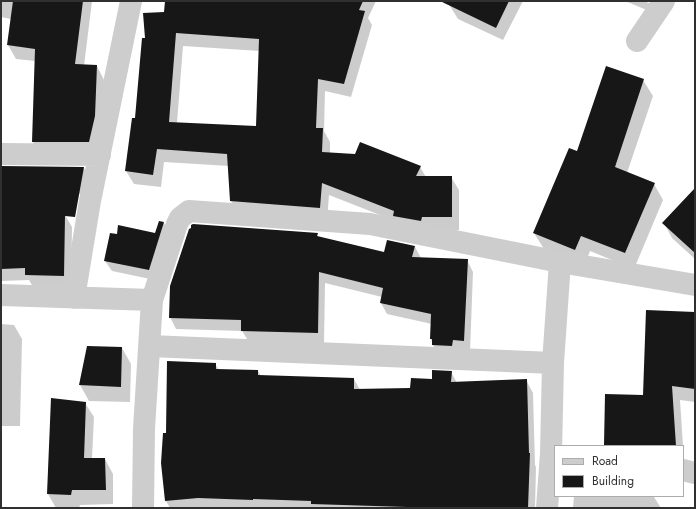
<!DOCTYPE html>
<html>
<head>
<meta charset="utf-8">
<style>
  body { margin:0 }
  #map { position:relative; width:696px; height:509px; overflow:hidden; background:#fff; font-family:Jost,sans-serif }
  canvas { display:block }
  .frame { position:absolute; inset:0; border:2px solid #303030; pointer-events:none }
  .legend { position:absolute; left:554px; top:445px; width:130px; height:52px; box-sizing:border-box; background:#fff; border:1px solid #acacac; margin:0; padding:5px 7px; list-style:none; font-size:12px; color:#303030 }
  .legend li { display:flex; align-items:center; gap:8px; height:20px }
  .legend b { width:20px; border:1px solid #acacac }
</style>
</head>
<body>
<div id="map">
<canvas width="696" height="509"></canvas>
<div class="frame"></div>
<ul class="legend">
<li><b style="height:5px;background:#cdcdcd"></b>Road</li>
<li><b style="height:11px;background:#171717"></b>Building</li>
</ul>
</div>
<script>
const ctx = document.querySelector('canvas').getContext('2d');
ctx.lineJoin = 'round';
function fillPath(path, color) {
  ctx.fillStyle = color;
  ctx.fill(path, 'evenodd');
}
function trace(path, color, width, dash) {
  ctx.strokeStyle = color;
  ctx.lineWidth = width;
  ctx.lineCap = dash ? 'butt' : 'round';
  ctx.setLineDash(dash || []);
  ctx.stroke(path);
}
const shadow = new Path2D(`
  M 1,1 L 92,1 L 84,66 L 97,66 L 104,80 L 97,156 L 41,155 L 33,142 L 35,61 L 16,59 L 8,45 L 11,19 L 1,17 Z
  M 166,1 L 376,1 L 368,18 L 372,25 L 351,97 L 325,91 L 324,131 L 330,142 L 330,153 L 420,167 L 426,177 L 451,177 L 459,190 L 459,230 L 429,230 L 398,222 L 329,195 L 327,221 L 238,214 L 231,201 L 229,166 L 164,162 L 161,187 L 134,184 L 126,171 L 136,119 L 146,39 L 165,13 ZM 183,46 L 260,51 L 257,127 L 177,123 Z
  M 453,1 L 523,1 L 503,40 L 458,19 L 450,6 Z
  M 625,1 L 644,1 L 651,4 L 652,2 L 649,1 L 660,1 L 654,13 Z
  M 643,80 L 653,96 L 627,173 L 654,184 L 663,200 L 634,269 L 590,251 L 584,266 L 544,249 L 534,233 L 578,153 Z
  M 84,168 L 90,180 L 87,194 L 38,193 Z
  M 695,189 L 695,259 L 672,238 L 664,223 Z
  M 1,201 L 65,215 L 72,227 L 71,288 L 33,287 L 29,280 L 1,281 Z
  M 159,222 L 164,223 L 170,234 L 155,280 L 112,271 L 105,261 L 156,235 Z
  M 317,234 L 319,238 L 385,253 L 415,247 L 421,258 L 467,260 L 473,272 L 470,352 L 439,356 L 433,345 L 431,339 L 432,324 L 387,314 L 381,303 L 382,297 L 325,283 L 324,344 L 249,342 L 242,331 L 176,329 L 170,317 Z
  M 695,313 L 695,402 L 680,400 L 683,446 L 605,446 L 606,395 L 644,396 Z
  M 1,324 L 14,325 L 22,339 L 20,426 L 1,426 Z
  M 122,348 L 131,364 L 130,402 L 89,401 L 80,385 Z
  M 215,364 L 219,370 L 258,371 L 261,376 L 354,379 L 360,390 L 411,389 L 451,372 L 457,383 L 526,380 L 533,393 L 535,465 L 536,467 L 535,508 L 170,508 L 166,501 L 162,462 L 167,434 Z
  M 85,403 L 94,417 L 92,459 L 105,459 L 113,474 L 113,504 L 80,505 L 79,508 L 56,508 L 48,494 Z
  M 574,496 L 654,497 L 661,508 L 573,508 Z`);
const building = new Path2D(`
  M 13,1 L 83,1 L 75,64 L 97,65 L 95,116 L 89,142 L 32,142 L 35,49 L 7,45 Z
  M 165,1 L 363,1 L 359,10 L 365,11 L 344,84 L 318,79 L 316,128 L 323,128 L 322,152 L 355,154 L 360,142 L 421,166 L 416,176 L 452,176 L 452,217 L 422,217 L 421,221 L 393,216 L 394,211 L 322,183 L 320,208 L 230,201 L 227,154 L 157,149 L 153,175 L 125,171 L 132,118 L 135,118 L 142,38 L 145,38 L 143,13 L 164,12 ZM 176,33 L 259,39 L 256,126 L 169,122 Z
  M 440,1 L 509,1 L 496,28 Z
  M 606,66 L 644,79 L 615,167 L 655,183 L 625,253 L 581,236 L 575,250 L 533,233 L 569,148 L 577,151 Z
  M 1,166 L 84,167 L 75,217 L 65,216 L 64,276 L 25,275 L 25,268 L 1,269 Z
  M 695,188 L 695,253 L 662,223 Z
  M 159,221 L 164,222 L 149,270 L 104,261 L 110,233 L 117,234 L 118,225 L 155,233 Z
  M 193,224 L 318,233 L 317,236 L 384,252 L 387,240 L 415,246 L 412,257 L 468,259 L 464,341 L 453,340 L 452,346 L 432,345 L 432,339 L 430,339 L 431,314 L 380,303 L 383,288 L 319,272 L 318,333 L 241,331 L 241,320 L 169,318 L 170,286 L 189,229 L 191,228 L 191,225 Z
  M 646,310 L 695,312 L 695,389 L 672,386 L 676,446 L 604,445 L 605,394 L 643,395 Z
  M 87,346 L 122,347 L 121,387 L 79,385 Z
  M 167,361 L 216,363 L 216,369 L 258,370 L 258,375 L 354,378 L 354,389 L 410,388 L 411,378 L 432,379 L 432,370 L 452,371 L 451,382 L 527,379 L 529,453 L 530,453 L 528,508 L 407,508 L 407,507 L 311,504 L 311,501 L 253,499 L 253,500 L 198,498 L 165,501 L 161,463 L 163,433 L 166,433 Z
  M 51,398 L 86,402 L 84,458 L 105,458 L 106,490 L 72,490 L 71,495 L 47,494 Z`);
const minor = new Path2D(`
  M 637,41 L 664,1
  M 1,154 L 100,155
  M 1,295 L 152,300
  M 74,298 L 90,201 L 131,1
  M 150,346 L 553,363
  M 683,470 L 695,473
  M 143,508 L 144,429 L 152,300 L 177,224 L 180,218 L 189,211 L 370,224 L 560,262 L 695,285
  M 547,508 L 551,453 L 553,363 L 560,262`);
fillPath(shadow, '#0003');
fillPath(building, '#171717');
trace(minor, '#cdcdcd', 22);
</script>
</body>
</html>
